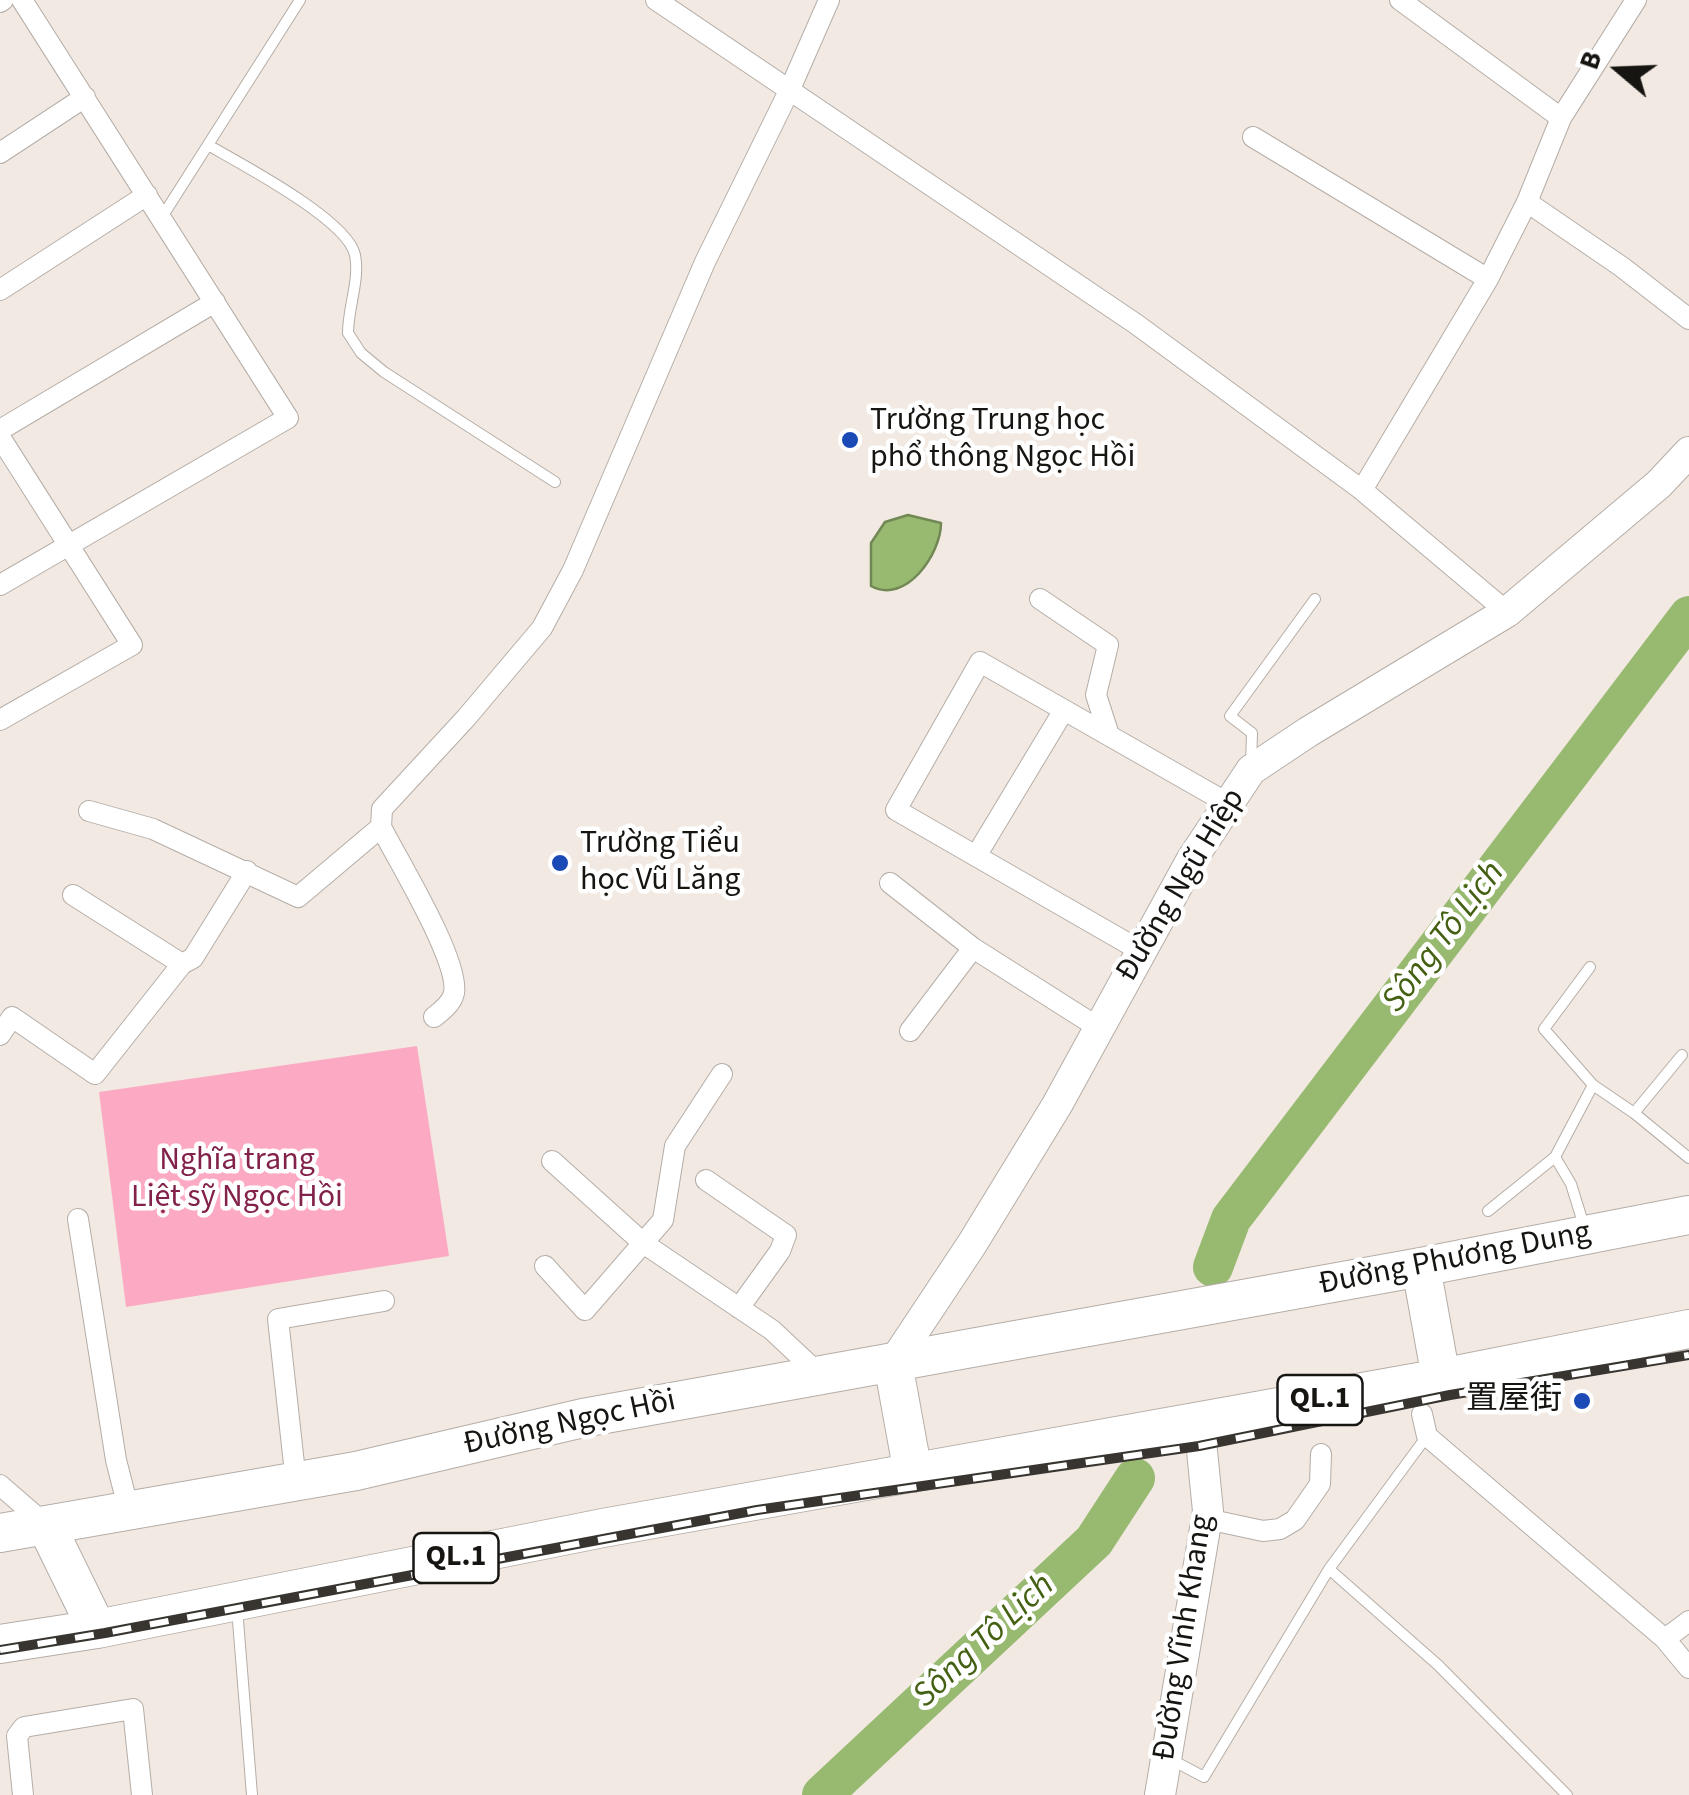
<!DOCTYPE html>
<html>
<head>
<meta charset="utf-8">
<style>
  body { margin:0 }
  #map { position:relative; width:1689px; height:1795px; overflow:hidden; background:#f1e9e2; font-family:"Source Sans 3",sans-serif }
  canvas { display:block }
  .north { position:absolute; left:1569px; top:20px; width:100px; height:100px; -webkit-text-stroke:8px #fff; paint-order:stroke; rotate:289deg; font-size:28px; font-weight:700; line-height:40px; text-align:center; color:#171512 }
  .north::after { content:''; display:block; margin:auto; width:35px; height:45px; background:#171512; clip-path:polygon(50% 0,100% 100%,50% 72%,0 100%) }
</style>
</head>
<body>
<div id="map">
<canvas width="1689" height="1795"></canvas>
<div class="north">B</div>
</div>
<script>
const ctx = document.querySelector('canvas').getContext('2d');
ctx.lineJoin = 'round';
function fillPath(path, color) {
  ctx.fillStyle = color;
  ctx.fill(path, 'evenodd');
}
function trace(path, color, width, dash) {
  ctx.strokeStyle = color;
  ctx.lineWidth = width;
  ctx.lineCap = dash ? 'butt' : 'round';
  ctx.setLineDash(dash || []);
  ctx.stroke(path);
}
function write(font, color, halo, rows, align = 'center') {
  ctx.font = font + ' "Source Sans 3","Noto Sans SC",sans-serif';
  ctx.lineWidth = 9;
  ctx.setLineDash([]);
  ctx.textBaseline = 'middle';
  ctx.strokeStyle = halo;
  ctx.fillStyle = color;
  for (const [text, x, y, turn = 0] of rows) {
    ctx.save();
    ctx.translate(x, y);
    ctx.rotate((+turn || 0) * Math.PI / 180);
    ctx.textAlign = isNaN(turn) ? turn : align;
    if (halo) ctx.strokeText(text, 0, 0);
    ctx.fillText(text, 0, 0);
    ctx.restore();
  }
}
const green = new Path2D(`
  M 417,1046 L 449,1256 L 126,1307 L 99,1092 Z`);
const water = new Path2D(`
  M 908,515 L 941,523 C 941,554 906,605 871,586 L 871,543 L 885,522 Z`);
const river = new Path2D(`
  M 1213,1267 L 1231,1219 L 1689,616
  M 822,1795 L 1094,1541 L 1135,1478`);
const lane = new Path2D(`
  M 208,145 C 241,164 348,220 355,255 C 360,280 348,307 348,333 L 361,353 L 384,372 L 555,482
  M 162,217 L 300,0
  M 1251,764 L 1252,733 L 1230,716 L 1315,599
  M 1590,967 L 1544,1029 L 1593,1085 L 1634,1113 L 1689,1158
  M 1634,1113 L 1682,1055
  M 1488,1211 L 1555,1157
  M 1585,1229 L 1571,1184 L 1555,1157 L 1593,1085
  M 1329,1569 L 1438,1665 L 1567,1795
  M 237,1608 L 252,1795
  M 1172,1760 L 1204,1777 L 1329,1569 L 1427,1436`);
const street = new Path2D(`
  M 656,0 L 1136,324 L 1362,490 L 1507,612
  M 1400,0 L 1561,118
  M 0,2 L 3,0
  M 1253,137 L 1488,279
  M 0,153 L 85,97
  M 1527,202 L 1622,267 L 1689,319
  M 0,290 L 147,195
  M 0,430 L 215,302
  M 0,437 L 132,645 L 0,720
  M 1362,490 L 1488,279 L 1527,202 L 1561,118 L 1636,0
  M 0,585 L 288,418 L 22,0
  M 1040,599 L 1108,645 L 1096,695 L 1109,735
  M 89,811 L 153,829 L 298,897 L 381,827
  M 976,856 L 1064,710
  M 890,883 L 973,948
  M 73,895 L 182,964
  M 1141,951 L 896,810 L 980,662 L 1229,804
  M 434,1017 C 442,1011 452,1003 454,993 C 460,961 397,859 381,827 L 382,809 L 466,718 L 542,628 L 573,570 L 705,262 L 790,89 L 829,0
  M 910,1031 L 973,948 L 1099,1028
  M 0,1035 L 12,1017 L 95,1074 L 182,964 L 193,958 L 247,871
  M 552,1161 L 643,1243 L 772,1330 L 821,1376
  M 706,1180 L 786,1235 L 780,1251 L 739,1308
  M 78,1219 L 116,1460 L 129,1511
  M 545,1266 L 585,1310 L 663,1220 L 675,1146 L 722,1074
  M 1422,1414 L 1427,1436 L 1665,1639 L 1689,1668
  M 296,1482 L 278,1319 L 384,1301
  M 0,1485 L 46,1525
  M 1207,1519 L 1263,1531 L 1280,1529 L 1295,1520 L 1320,1484 L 1321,1454
  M 1665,1639 L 1689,1621
  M 23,1795 L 17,1736 L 24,1727 L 133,1709 L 142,1795`);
const secondary = new Path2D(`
  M 893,1363 L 972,1244 L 1057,1105 L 1192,859 L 1251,770 L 1308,732 L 1507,612 L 1659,484 L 1689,452
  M 1160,1795 L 1208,1511 L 1199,1421`);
const highway = new Path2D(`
  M 1421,1267 L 1441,1378
  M 893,1363 L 913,1473
  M 46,1525 L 97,1629
  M 0,1533 L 356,1471 L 583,1418 L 1421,1267 L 1689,1215
  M 0,1644 L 97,1629 L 603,1528 L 1441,1378 L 1689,1329`);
const rail = new Path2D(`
  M 0,1650 L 105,1633 L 757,1510 L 1199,1446 L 1450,1395 L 1689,1355`);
const markers = [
  [850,440,10,"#1b4ab7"],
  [560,863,10,"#1b4ab7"],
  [1582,1401,10,"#1b4ab7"]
];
const shields = [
  [1320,1400,85],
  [456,1558,85]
];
const shieldNames = [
  ["QL.1",1320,1400],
  ["QL.1",456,1558]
];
const poiNames = [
  ["Trường Trung học",870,422],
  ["phổ thông Ngọc Hồi",870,459],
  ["Trường Tiểu",580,845],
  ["học Vũ Lăng",580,882],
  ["置屋街",1562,1401,"right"]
];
const streetNames = [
  ["Đường Ngũ Hiệp",1182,886,-59],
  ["Đường Phương Dung",1455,1260,-11],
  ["Đường Ngọc Hồi",570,1424,-12],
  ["Đường Vĩnh Khang",1185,1638,-81]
];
const parkNames = [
  ["Nghĩa trang",237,1162],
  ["Liệt sỹ Ngọc Hồi",237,1199]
];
const waterNames = [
  ["Sông Tô Lịch",1445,938,-53],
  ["Sông Tô Lịch",985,1642,-43]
];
fillPath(green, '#fcaac3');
fillPath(water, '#98b970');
trace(water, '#718854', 2.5);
trace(river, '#98b970', 40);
trace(lane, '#b5ada7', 12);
trace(street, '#b5ada7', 22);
trace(secondary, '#b5ada7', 32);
trace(highway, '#b5ada7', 40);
trace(lane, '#fff', 10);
trace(street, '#fff', 20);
trace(secondary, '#fff', 30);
trace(highway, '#fff', 38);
trace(rail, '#383531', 10);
trace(rail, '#fff', 6, [19]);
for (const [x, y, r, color] of markers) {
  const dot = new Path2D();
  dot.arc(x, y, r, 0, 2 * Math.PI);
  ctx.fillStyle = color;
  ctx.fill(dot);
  trace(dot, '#fff', 4);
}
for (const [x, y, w] of shields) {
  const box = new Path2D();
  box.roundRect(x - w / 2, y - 25, w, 50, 8);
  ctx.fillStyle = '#fff';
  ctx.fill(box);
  trace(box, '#171512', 2.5);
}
write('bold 30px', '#171512', null, shieldNames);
write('32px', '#171512', '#fff', poiNames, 'left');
write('32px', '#171512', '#fff', streetNames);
write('32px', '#82224a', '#fff', parkNames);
write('italic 35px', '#446012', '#fff', waterNames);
</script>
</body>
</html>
